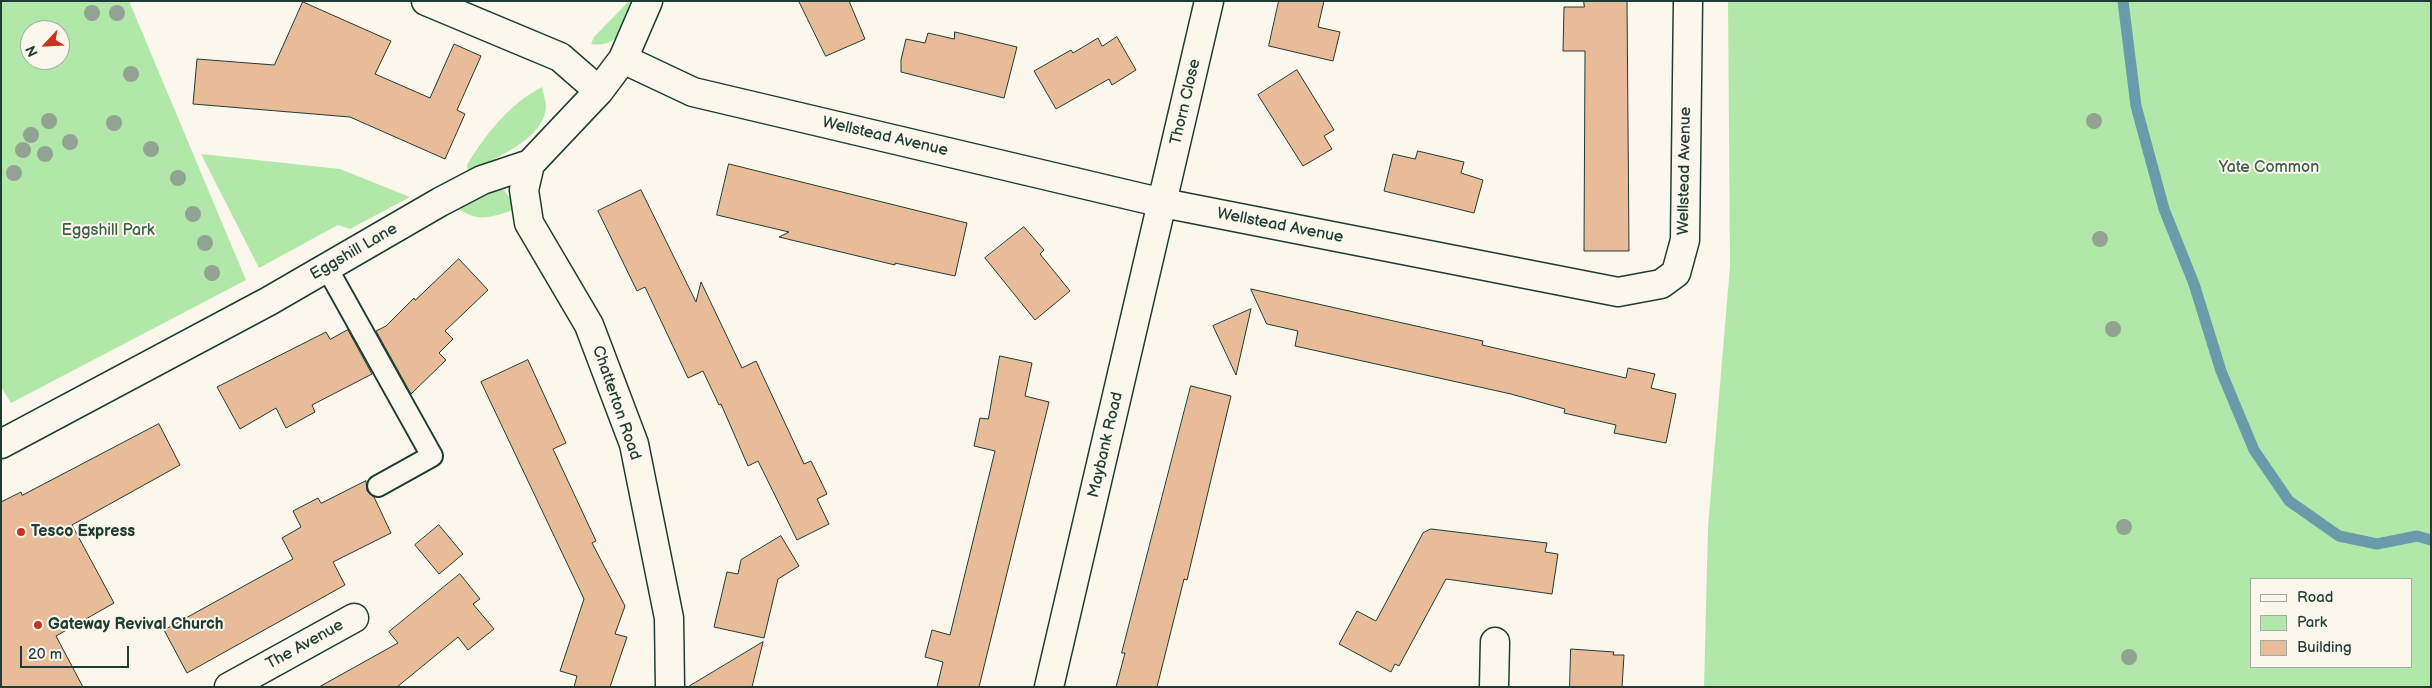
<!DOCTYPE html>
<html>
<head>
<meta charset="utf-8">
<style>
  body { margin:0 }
  #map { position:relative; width:2432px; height:688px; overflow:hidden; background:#fbf7ec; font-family:"Balsamiq Sans",sans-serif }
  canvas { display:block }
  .frame { position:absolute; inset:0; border:2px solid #1f3d34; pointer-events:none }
  .legend { position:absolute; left:2250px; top:578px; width:162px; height:90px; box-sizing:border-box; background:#fbf7ec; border:1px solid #a3ada2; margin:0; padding:6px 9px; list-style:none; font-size:15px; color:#1f3d34 }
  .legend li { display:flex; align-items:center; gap:10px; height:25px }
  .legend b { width:25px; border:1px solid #a3ada2 }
  .north { position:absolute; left:20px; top:20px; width:50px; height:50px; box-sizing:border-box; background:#fbf7ec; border:1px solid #a3ada2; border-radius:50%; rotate:245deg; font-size:14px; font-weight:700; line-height:20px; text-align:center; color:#1f3d34 }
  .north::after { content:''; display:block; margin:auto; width:18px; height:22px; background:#c8321e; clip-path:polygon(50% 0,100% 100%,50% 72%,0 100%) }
  .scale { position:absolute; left:20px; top:646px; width:109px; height:22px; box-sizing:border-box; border:2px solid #1f3d34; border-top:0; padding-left:6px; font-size:15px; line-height:18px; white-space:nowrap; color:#1f3d34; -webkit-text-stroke:4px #fbf7ec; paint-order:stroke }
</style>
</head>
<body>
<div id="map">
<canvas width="2432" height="688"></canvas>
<div class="frame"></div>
<ul class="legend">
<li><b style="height:6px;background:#fbf7ec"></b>Road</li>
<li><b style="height:14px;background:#b1e8aa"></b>Park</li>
<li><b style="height:14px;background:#e8bc98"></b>Building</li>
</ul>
<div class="north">N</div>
<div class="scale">20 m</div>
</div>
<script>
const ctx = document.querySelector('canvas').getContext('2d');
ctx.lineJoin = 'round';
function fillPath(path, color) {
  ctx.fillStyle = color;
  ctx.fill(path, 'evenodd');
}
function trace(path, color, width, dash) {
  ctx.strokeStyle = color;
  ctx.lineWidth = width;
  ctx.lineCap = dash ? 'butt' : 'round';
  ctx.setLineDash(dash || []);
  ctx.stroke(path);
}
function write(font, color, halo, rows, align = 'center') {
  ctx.font = font + ' "Balsamiq Sans",sans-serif';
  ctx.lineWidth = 4;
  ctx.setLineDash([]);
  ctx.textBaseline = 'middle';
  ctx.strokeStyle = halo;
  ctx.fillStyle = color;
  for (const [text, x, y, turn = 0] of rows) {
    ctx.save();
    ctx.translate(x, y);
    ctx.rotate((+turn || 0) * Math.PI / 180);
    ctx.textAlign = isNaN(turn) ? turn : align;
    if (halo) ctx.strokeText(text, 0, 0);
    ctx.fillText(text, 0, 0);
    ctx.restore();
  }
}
const green = new Path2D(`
  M 1,1 L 129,1 L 246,280 L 11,403 L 1,387 ZM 30,30 L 60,30 L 60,60 L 30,60 Z
  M 629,1 L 639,1 C 628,22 620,49 591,44 L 594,37 Z
  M 1728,1 L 2431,1 L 2431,687 L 1704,687 L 1708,527 L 1730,266 ZM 2251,579 L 2411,579 L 2411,667 L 2251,667 Z
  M 542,87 C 543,93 546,100 546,107 C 545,139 494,158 468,173 L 467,165 C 485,135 510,103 542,87 Z
  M 201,154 L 340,169 L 410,197 L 350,229 L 338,225 L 259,268 Z
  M 484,188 L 504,190 L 512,201 L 513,210 C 489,218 477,223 455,206 Z`);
const stream = new Path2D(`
  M 2123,1 L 2136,106 L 2164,209 L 2194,284 L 2221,371 L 2254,450 L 2289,501 L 2339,536 L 2377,544 L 2417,536 L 2431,540`);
const building = new Path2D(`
  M 799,1 L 849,1 L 865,39 L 826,56 Z
  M 1279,1 L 1324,1 L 1318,27 L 1340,32 L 1333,61 L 1269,46 Z
  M 1584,1 L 1627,1 L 1629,251 L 1584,251 L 1585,51 L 1563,51 L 1564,7 L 1584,7 Z
  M 303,2 L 391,41 L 375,74 L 430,98 L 454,44 L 481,56 L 457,110 L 465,114 L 445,159 L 350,117 L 193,104 L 197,59 L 274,65 Z
  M 955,32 L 1017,47 L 1004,98 L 901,72 L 901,60 L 906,39 L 925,43 L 928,33 L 954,39 Z
  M 1117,37 L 1136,70 L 1112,85 L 1109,79 L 1056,109 L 1034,71 L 1071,50 L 1073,53 L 1098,38 L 1102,46 Z
  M 1297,70 L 1334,130 L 1324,136 L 1332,149 L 1303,166 L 1258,95 Z
  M 1418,151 L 1464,162 L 1461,173 L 1483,180 L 1474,213 L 1384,191 L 1393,154 L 1415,159 Z
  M 729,164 L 967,223 L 955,276 L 895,263 L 895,265 L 779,237 L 789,232 L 717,215 Z
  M 641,190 L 696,302 L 701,282 L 742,368 L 756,361 L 804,464 L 811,461 L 827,494 L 817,499 L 829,524 L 797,540 L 758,461 L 748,466 L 721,404 L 719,405 L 703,371 L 688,378 L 645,287 L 637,291 L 598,211 Z
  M 1024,227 L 1044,250 L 1040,254 L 1070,291 L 1035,320 L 985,258 Z
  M 459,259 L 488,290 L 445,331 L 453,339 L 439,353 L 446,360 L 411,394 L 376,331 L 386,326 L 414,298 L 415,300 Z
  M 1251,289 L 1483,341 L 1482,345 L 1626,378 L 1628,368 L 1655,374 L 1651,388 L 1676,394 L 1666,443 L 1614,433 L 1616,425 L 1564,413 L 1565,409 L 1511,394 L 1295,346 L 1298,331 L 1267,324 Z
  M 1251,309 L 1236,375 L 1213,326 Z
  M 348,330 L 372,374 L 312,405 L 315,412 L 286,428 L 276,408 L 240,429 L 217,387 L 326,332 L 330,339 Z
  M 1000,356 L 1032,363 L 1025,396 L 1049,402 L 979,687 L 937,687 L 943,662 L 925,657 L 932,630 L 950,635 L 995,451 L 974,446 L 980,418 L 988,419 Z
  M 528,360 L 566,443 L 553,449 L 596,541 L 592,543 L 625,606 L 615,634 L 627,637 L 610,687 L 574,687 L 577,676 L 560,671 L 584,599 L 481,382 Z
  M 1191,386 L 1231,396 L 1187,580 L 1184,579 L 1157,687 L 1116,687 L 1125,653 L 1122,653 Z
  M 159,424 L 180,465 L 72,525 L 114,603 L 56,636 L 83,687 L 1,687 L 1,502 L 21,492 L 22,495 Z
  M 366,481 L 367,491 L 374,497 L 391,533 L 333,562 L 345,585 L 187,673 L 164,630 L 293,559 L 282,538 L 301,527 L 293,511 L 318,498 L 321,503 Z
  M 439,525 L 463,554 L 439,574 L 415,545 Z
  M 1431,529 L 1547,543 L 1545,552 L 1558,554 L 1552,594 L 1446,579 L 1399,666 L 1395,664 L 1391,672 L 1339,644 L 1357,611 L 1376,621 L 1423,533 Z
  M 781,536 L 799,566 L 778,579 L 764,638 L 714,627 L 727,572 L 738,574 L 741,560 Z
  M 460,574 L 480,599 L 473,604 L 494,629 L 468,650 L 458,637 L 397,687 L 319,687 L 398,643 L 389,632 Z
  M 763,642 L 752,687 L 688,687 Z
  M 1571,649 L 1614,652 L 1613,655 L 1624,655 L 1622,687 L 1570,687 Z`);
const lane = new Path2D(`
  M 327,268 L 432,456 L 378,486`);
const street = new Path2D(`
  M 426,1 L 560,57 L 599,91
  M 623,59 L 693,92 L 1163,203 L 1618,292 L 1661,284 L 1676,273 L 1685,240 L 1688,1
  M 530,164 L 524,190 L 529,223 L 589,325 L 634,444 L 669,618 L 670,687
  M 1,444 L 269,301 L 440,202 L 482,180 L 530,164 L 599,91 L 623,59 L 648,1
  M 229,687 L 354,618
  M 1049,687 L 1209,1
  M 1494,687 L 1495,642`);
const trees = [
  [92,13],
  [117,13],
  [131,74],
  [49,121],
  [2094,121],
  [114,123],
  [31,135],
  [70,142],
  [151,149],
  [23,150],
  [45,154],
  [14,173],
  [178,178],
  [193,214],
  [2100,239],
  [205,243],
  [212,273],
  [2113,329],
  [2124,527],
  [2129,657]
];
const markers = [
  [21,532,5,"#c8321e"],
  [38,625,5,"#c8321e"]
];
const streetNames = [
  ["Thorn Close",1186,102,-77],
  ["Wellstead Avenue",885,137,13],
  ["Wellstead Avenue",1685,171,-89],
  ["Wellstead Avenue",1280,226,11],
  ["Eggshill Lane",354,252,-30],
  ["Chatterton Road",616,403,71],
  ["Maybank Road",1106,445,-77],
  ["The Avenue",305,645,-29]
];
const parkNames = [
  ["Yate Common",2269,168],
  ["Eggshill Park",108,231]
];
const poiNames = [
  ["Tesco Express",31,532],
  ["Gateway Revival Church",48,625]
];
fillPath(green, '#b1e8aa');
trace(stream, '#699bab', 11);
fillPath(building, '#e8bc98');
trace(building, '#1f3d34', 1);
trace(lane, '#1f3d34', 24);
trace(street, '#1f3d34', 31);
trace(lane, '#fbf7ec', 20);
trace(street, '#fbf7ec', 28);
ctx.fillStyle = '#92a394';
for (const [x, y] of trees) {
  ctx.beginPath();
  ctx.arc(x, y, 8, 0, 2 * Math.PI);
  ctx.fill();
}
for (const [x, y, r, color] of markers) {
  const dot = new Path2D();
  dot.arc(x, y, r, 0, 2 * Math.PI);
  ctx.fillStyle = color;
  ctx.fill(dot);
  trace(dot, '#fbf7ec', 2);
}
write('16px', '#1f3d34', '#fbf7ec', streetNames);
write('16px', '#3c5f4c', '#fbf7ec', parkNames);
write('bold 16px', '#1f3d34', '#fbf7ec', poiNames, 'left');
</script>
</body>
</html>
